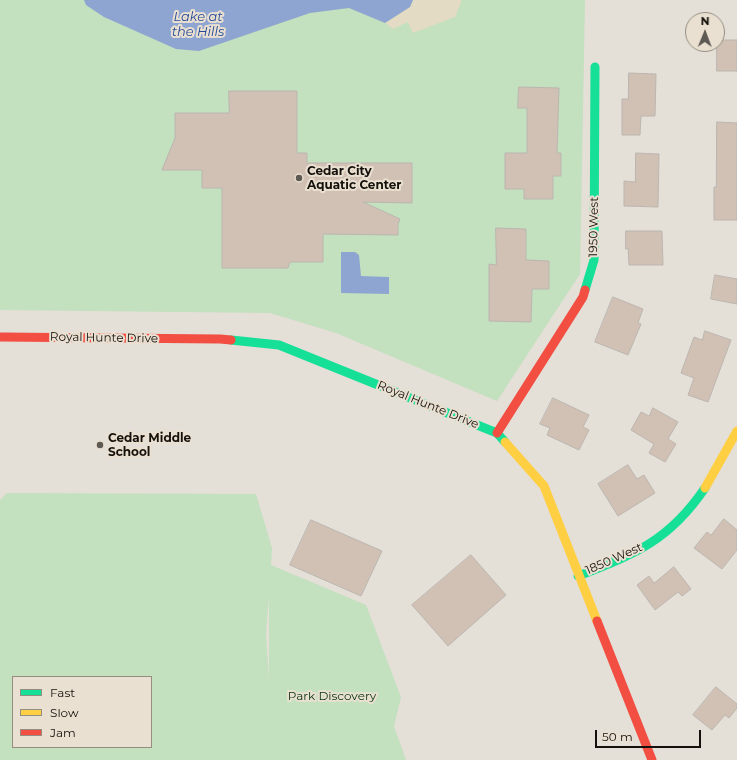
<!DOCTYPE html>
<html>
<head>
<meta charset="utf-8">
<style>
  body { margin:0 }
  #map { position:relative; width:737px; height:760px; overflow:hidden; background:#e4dfd7; font-family:Montserrat,sans-serif }
  canvas { display:block }
  .legend { position:absolute; left:12px; top:676px; width:140px; height:72px; box-sizing:border-box; background:#eae0d1; border:1px solid #948d82; margin:0; padding:5px 7px; list-style:none; font-size:12px; color:#14110c }
  .legend li { display:flex; align-items:center; gap:8px; height:20px }
  .legend b { width:20px; border:1px solid #948d82 }
  .north { position:absolute; left:685px; top:12px; width:40px; height:40px; box-sizing:border-box; background:#eae0d1; border:1px solid #948d82; border-radius:50%; rotate:1deg; font-size:11px; font-weight:700; line-height:16px; text-align:center; color:#14110c }
  .north::after { content:''; display:block; margin:auto; width:14px; height:18px; background:#5d5953; clip-path:polygon(50% 0,100% 100%,50% 72%,0 100%) }
  .scale { position:absolute; left:595px; top:730px; width:106px; height:18px; box-sizing:border-box; border:2px solid #14110c; border-top:0; padding-left:5px; font-size:12px; line-height:14px; white-space:nowrap; color:#14110c; -webkit-text-stroke:3px #eae0d1; paint-order:stroke }
</style>
</head>
<body>
<div id="map">
<canvas width="737" height="760"></canvas>
<ul class="legend">
<li><b style="height:5px;background:#16e098"></b>Fast</li>
<li><b style="height:5px;background:#ffcf43"></b>Slow</li>
<li><b style="height:5px;background:#f24e42"></b>Jam</li>
</ul>
<div class="north">N</div>
<div class="scale">50 m</div>
</div>
<script>
const ctx = document.querySelector('canvas').getContext('2d');
ctx.lineJoin = 'round';
function fillPath(path, color) {
  ctx.fillStyle = color;
  ctx.fill(path, 'evenodd');
}
function trace(path, color, width, dash) {
  ctx.strokeStyle = color;
  ctx.lineWidth = width;
  ctx.lineCap = dash ? 'butt' : 'round';
  ctx.setLineDash(dash || []);
  ctx.stroke(path);
}
function write(font, color, halo, rows, align = 'center') {
  ctx.font = font + ' Montserrat,sans-serif';
  ctx.lineWidth = 4;
  ctx.setLineDash([]);
  ctx.textBaseline = 'middle';
  ctx.strokeStyle = halo;
  ctx.fillStyle = color;
  for (const [text, x, y, turn = 0] of rows) {
    ctx.save();
    ctx.translate(x, y);
    ctx.rotate((+turn || 0) * Math.PI / 180);
    ctx.textAlign = isNaN(turn) ? turn : align;
    if (halo) ctx.strokeText(text, 0, 0);
    ctx.fillText(text, 0, 0);
    ctx.restore();
  }
}
const green = new Path2D(`
  M 0,0 L 585,0 L 580,274 L 497,401 L 336,333 L 270,313 L 0,310 Z
  M 7,493 L 256,494 L 272,548 L 271,565 L 366,605 L 401,697 L 394,726 L 406,760 L 0,760 L 0,500 ZM 269,596 L 269,679 L 266,633 ZM 13,677 L 151,677 L 151,747 L 13,747 Z`);
const sand = new Path2D(`
  M 413,0 L 462,0 L 455,17 L 413,33 L 408,22 L 393,29 L 385,23 L 410,7 Z`);
const water = new Path2D(`
  M 84,0 L 413,0 L 410,7 L 385,23 L 349,8 L 310,13 L 199,51 L 176,49 L 104,17 L 86,5 Z
  M 341,252 L 355,252 L 359,255 L 361,276 L 389,277 L 389,294 L 341,293 Z`);
const building = new Path2D(`
  M 717,40 L 737,40 L 737,71 L 717,71 Z
  M 629,73 L 656,74 L 655,116 L 641,116 L 640,135 L 622,135 L 622,99 L 628,99 Z
  M 519,87 L 559,88 L 557,153 L 561,153 L 561,176 L 553,176 L 553,199 L 524,199 L 524,189 L 505,189 L 505,153 L 527,153 L 527,108 L 518,108 Z
  M 229,91 L 297,91 L 297,153 L 307,153 L 307,163 L 412,163 L 412,203 L 363,202 L 400,219 L 398,224 L 398,235 L 323,234 L 323,262 L 290,262 L 288,268 L 222,268 L 222,188 L 202,188 L 202,170 L 162,170 L 175,138 L 175,113 L 229,113 Z
  M 717,122 L 737,123 L 737,220 L 714,220 L 714,187 L 716,187 Z
  M 636,153 L 659,154 L 658,207 L 624,206 L 624,181 L 635,182 Z
  M 496,228 L 526,229 L 526,260 L 549,261 L 549,289 L 532,289 L 531,322 L 489,321 L 489,264 L 496,265 Z
  M 626,231 L 662,231 L 663,265 L 629,265 L 628,248 L 626,249 Z
  M 715,275 L 737,279 L 737,304 L 711,299 Z
  M 613,297 L 643,309 L 638,323 L 641,324 L 628,355 L 595,342 Z
  M 705,331 L 731,340 L 708,402 L 688,395 L 694,378 L 681,373 L 694,337 L 702,340 Z
  M 553,398 L 589,415 L 583,427 L 589,430 L 579,450 L 547,435 L 550,428 L 540,424 Z
  M 653,408 L 678,422 L 668,439 L 676,444 L 665,462 L 649,453 L 654,444 L 631,430 L 641,412 L 649,416 Z
  M 628,465 L 637,479 L 644,475 L 655,493 L 618,516 L 598,484 Z
  M 724,519 L 737,530 L 737,550 L 722,569 L 694,548 L 707,532 L 711,535 Z
  M 311,520 L 382,551 L 361,596 L 290,565 Z
  M 471,555 L 506,595 L 448,646 L 412,605 Z
  M 674,567 L 691,589 L 682,596 L 678,592 L 655,610 L 637,585 L 649,576 L 654,583 Z
  M 716,687 L 737,704 L 737,708 L 729,718 L 725,715 L 712,730 L 693,715 Z`);
const fast = new Path2D(`
  M 585,290 L 594,260 L 595,67
  M 231,340 L 279,345 L 497,433 L 505,442
  M 578,576 C 635,554 669,541 705,488`);
const slow = new Path2D(`
  M 505,442 L 544,486 L 597,621
  M 705,488 L 737,431`);
const jam = new Path2D(`
  M 0,337 L 220,339 L 231,340
  M 497,433 L 583,297 L 585,290
  M 597,621 L 652,760`);
const markers = [
  [299,178,4,"#5d5953"],
  [100,445,4,"#5d5953"]
];
const poiNames = [
  ["Cedar City",307,171],
  ["Aquatic Center",307,185],
  ["Cedar Middle",108,438],
  ["School",108,452]
];
const streetNames = [
  ["1950 West",594,227,-89],
  ["Royal Hunte Drive",104,338,1],
  ["Royal Hunte Drive",428,405,22],
  ["1850 West",614,559,-24]
];
const parkNames = [
  ["Park Discovery",332,696]
];
const waterNames = [
  ["Lake at",198,17],
  ["the Hills",198,32]
];
fillPath(green, '#c3e0bf');
fillPath(sand, '#e3dbc3');
fillPath(water, '#8fa5d1');
fillPath(building, '#d1c1b4');
trace(building, '#bbb6b0', 1);
trace(fast, '#16e098', 9);
trace(slow, '#ffcf43', 9);
trace(jam, '#f24e42', 9);
for (const [x, y, r, color] of markers) {
  const dot = new Path2D();
  dot.arc(x, y, r, 0, 2 * Math.PI);
  ctx.fillStyle = color;
  ctx.fill(dot);
  trace(dot, '#eae0d1', 1.5);
}
write('bold 12px', '#14110c', '#eae0d1', poiNames, 'left');
write('12px', '#14110c', '#eae0d1', streetNames);
write('12px', '#04340d', '#eae0d1', parkNames);
write('italic 13px', '#244998', '#eae0d1', waterNames);
</script>
</body>
</html>
